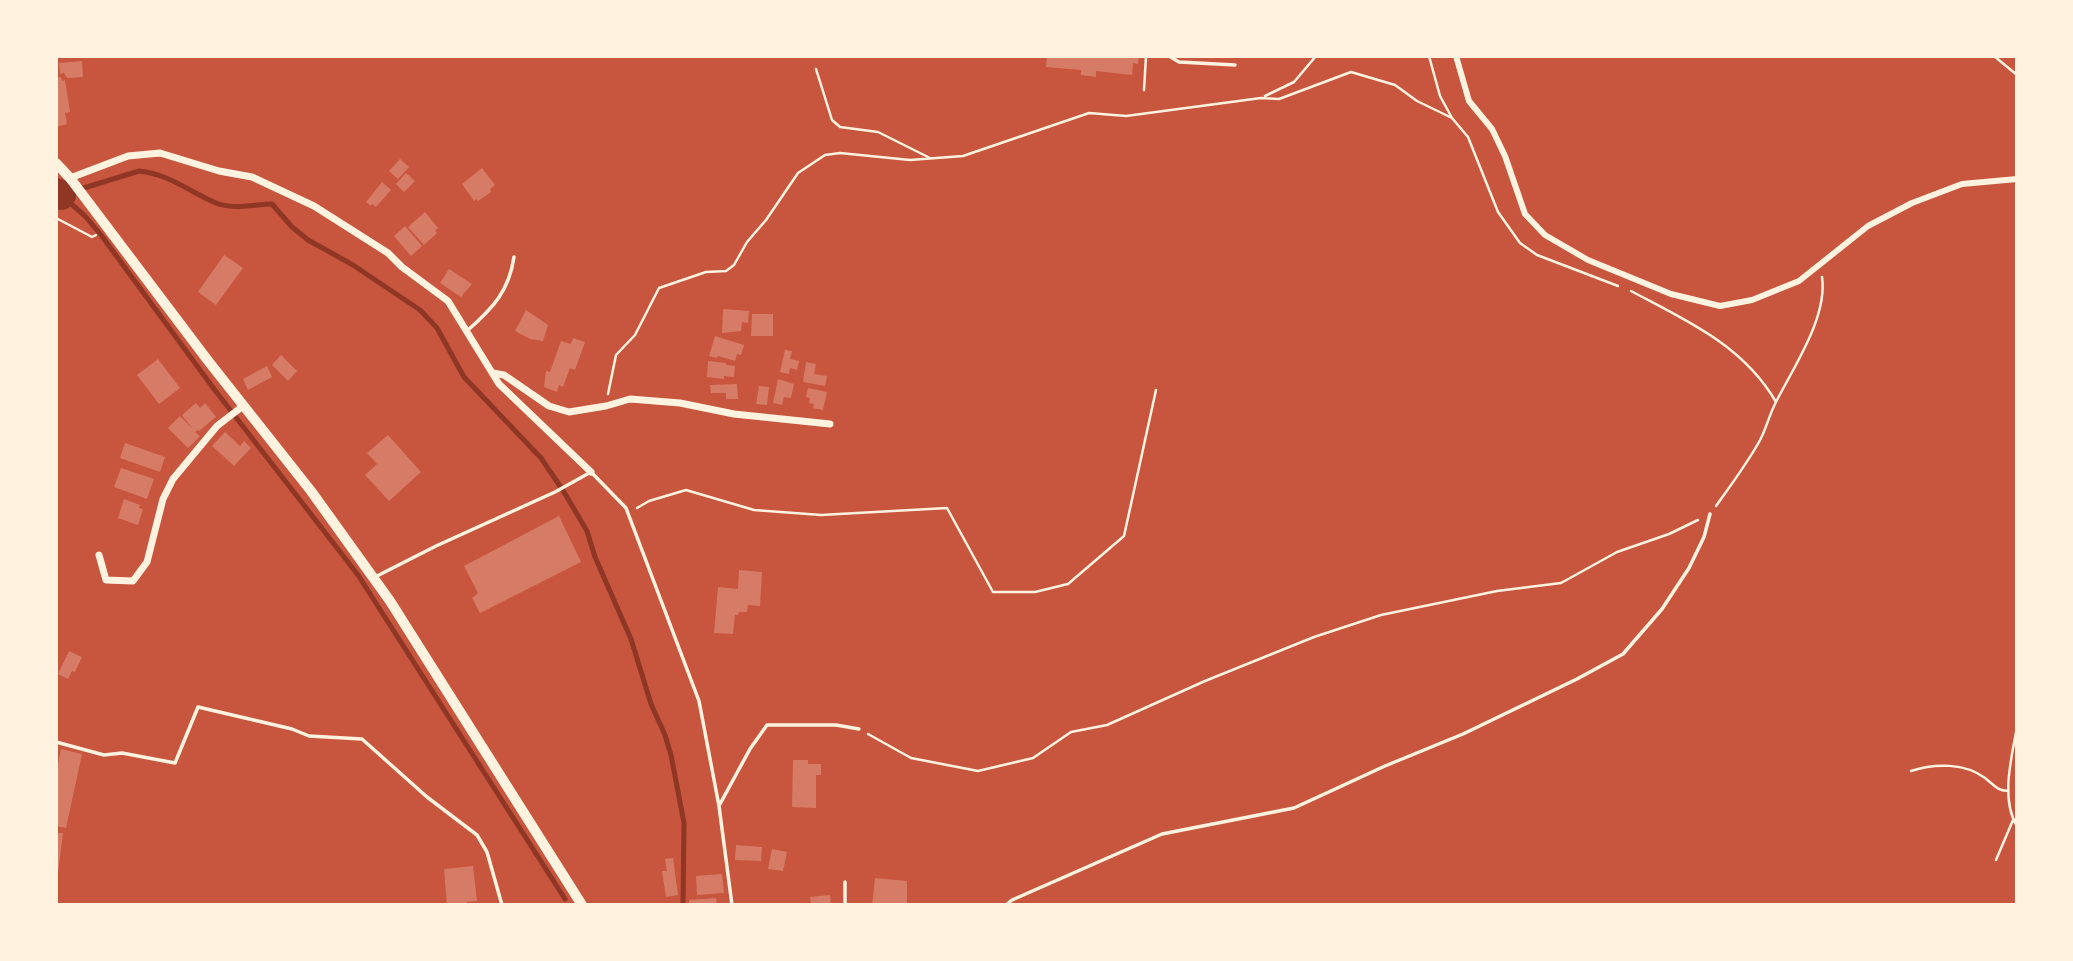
<!DOCTYPE html>
<html>
<head>
<meta charset="utf-8">
<style>
  body { margin:0 }
  #map { position:relative; width:2073px; height:961px; overflow:hidden; background:#c8553d; font-family:"IBM Plex Serif",serif }
  canvas { display:block }
  .frame { position:absolute; inset:0; border:58px solid #fff3e0; pointer-events:none }
</style>
</head>
<body>
<div id="map">
<canvas width="2073" height="961"></canvas>
<div class="frame"></div>
</div>
<script>
const ctx = document.querySelector('canvas').getContext('2d');
ctx.lineJoin = 'round';
function trace(path, color, width, dash) {
  ctx.strokeStyle = color;
  ctx.lineWidth = width;
  ctx.lineCap = dash ? 'butt' : 'round';
  ctx.setLineDash(dash || []);
  ctx.stroke(path);
}
function fillPath(path, color) {
  ctx.fillStyle = color;
  ctx.fill(path, 'evenodd');
}
const stream = new Path2D(`
  M 61,195 L 139,171 C 169,174 190,192 216,203 C 233,210 255,204 272,204 L 292,227 L 308,240 L 353,265 L 420,310 L 437,328 L 464,377 L 541,458 L 564,492 L 587,531 L 595,557 L 631,639 L 651,704 L 665,735 L 671,755 L 684,823 L 683,905
  M 61,195 L 85,216 L 101,235 L 214,389 L 358,575 L 565,899`);
const river = new Path2D(`
  M 56,193 L 61,195`);
const building = new Path2D(`
  M 1047,56 L 1115,57 L 1139,56 L 1138,64 L 1133,63 L 1132,75 L 1096,71 L 1096,77 L 1081,75 L 1081,70 L 1046,67 Z
  M 82,61 L 83,77 L 67,78 L 64,73 L 60,74 L 59,63 Z
  M 61,77 L 62,81 L 65,80 L 70,112 L 65,113 L 67,124 L 56,127 L 56,78 Z
  M 400,159 L 409,167 L 398,179 L 389,171 Z
  M 482,168 L 495,185 L 490,189 L 491,192 L 478,201 L 476,199 L 474,201 L 462,184 Z
  M 406,173 L 415,181 L 404,192 L 396,184 Z
  M 382,182 L 391,190 L 376,207 L 372,204 L 371,206 L 366,202 Z
  M 425,212 L 438,228 L 435,231 L 437,233 L 424,245 L 408,227 Z
  M 405,226 L 422,246 L 411,256 L 394,236 Z
  M 224,255 L 243,268 L 216,305 L 198,292 Z
  M 449,269 L 472,284 L 461,297 L 440,283 Z
  M 723,309 L 749,311 L 748,323 L 742,322 L 741,331 L 722,333 Z
  M 526,310 L 548,325 L 543,341 L 530,339 L 515,331 Z
  M 752,314 L 773,314 L 773,336 L 751,336 Z
  M 715,336 L 744,345 L 741,355 L 737,354 L 735,361 L 718,356 L 717,358 L 709,356 Z
  M 573,338 L 585,342 L 575,370 L 570,368 L 563,387 L 559,385 L 557,392 L 544,387 L 546,371 L 550,372 L 561,341 L 571,344 Z
  M 785,350 L 792,351 L 790,359 L 799,361 L 797,370 L 790,368 L 789,374 L 780,372 Z
  M 281,355 L 297,371 L 288,381 L 272,365 Z
  M 158,359 L 180,388 L 159,404 L 137,375 Z
  M 708,361 L 726,363 L 726,365 L 735,366 L 734,377 L 724,376 L 724,379 L 707,377 Z
  M 806,362 L 816,364 L 814,374 L 827,376 L 825,386 L 803,382 Z
  M 267,366 L 272,377 L 248,390 L 243,379 Z
  M 778,379 L 794,384 L 791,398 L 784,397 L 782,405 L 773,403 Z
  M 737,384 L 738,399 L 726,399 L 726,393 L 711,393 L 710,385 Z
  M 759,386 L 769,387 L 767,405 L 756,404 Z
  M 808,388 L 827,392 L 823,410 L 813,408 L 814,404 L 809,403 L 810,398 L 806,397 Z
  M 196,403 L 200,408 L 205,403 L 216,417 L 199,431 L 198,430 L 195,432 L 200,436 L 188,448 L 168,428 L 180,416 L 193,429 L 182,415 Z
  M 225,432 L 240,446 L 244,441 L 251,448 L 234,466 L 212,446 Z
  M 388,435 L 421,472 L 389,501 L 365,475 L 377,464 L 367,453 Z
  M 125,443 L 165,457 L 160,472 L 120,458 Z
  M 121,468 L 154,479 L 147,499 L 114,487 Z
  M 124,499 L 140,505 L 139,508 L 143,509 L 138,525 L 118,518 Z
  M 559,516 L 581,562 L 480,613 L 472,598 L 478,593 L 464,566 Z
  M 739,570 L 762,572 L 760,606 L 748,605 L 747,612 L 739,612 L 738,615 L 735,615 L 733,634 L 714,633 L 718,587 L 738,589 Z
  M 69,651 L 82,657 L 75,672 L 72,671 L 68,679 L 58,674 Z
  M 61,749 L 82,754 L 66,828 L 56,826 L 56,774 Z
  M 793,760 L 808,760 L 808,764 L 821,764 L 821,775 L 816,775 L 816,808 L 792,807 Z
  M 56,833 L 63,833 L 58,873 L 56,873 Z
  M 736,845 L 762,847 L 761,861 L 735,860 Z
  M 772,849 L 787,852 L 783,871 L 768,869 Z
  M 673,858 L 678,895 L 666,897 L 662,871 L 667,871 L 665,859 Z
  M 473,866 L 477,901 L 467,902 L 467,905 L 447,905 L 444,869 Z
  M 722,874 L 724,893 L 697,895 L 696,876 Z
  M 875,878 L 907,881 L 907,904 L 872,905 Z
  M 830,895 L 831,905 L 811,905 L 810,897 Z
  M 716,898 L 717,905 L 689,905 L 689,900 Z`);
const path = new Path2D(`
  M 1429,56 L 1440,96 L 1452,118 L 1468,137 L 1498,212 L 1520,243 L 1537,255 L 1618,286
  M 1994,56 L 2017,75
  M 816,69 L 832,120 L 840,127 L 878,132 L 930,158
  M 1144,90 L 1146,56
  M 1265,96 L 1294,82 L 1316,56
  M 56,218 L 92,237 L 96,235
  M 1631,291 C 1687,321 1743,345 1776,402
  M 608,394 L 616,355 L 635,335 L 659,288 L 706,272 L 726,271 L 734,265 L 747,242 L 766,220 L 798,173 L 825,155 L 840,153 L 910,160 L 963,156 L 1089,113 L 1126,116 L 1261,98 L 1279,99 L 1351,72 L 1395,85 L 1417,101 L 1452,118
  M 1716,506 C 1731,485 1746,465 1759,442 C 1766,430 1769,415 1776,402 C 1793,368 1828,317 1822,277
  M 637,508 L 649,501 L 686,490 L 754,510 L 821,515 L 947,508 L 993,592 L 1035,592 L 1068,584 L 1124,536 L 1156,390
  M 2017,727 C 2012,756 2000,799 2017,826
  M 868,734 L 911,758 L 978,771 L 1033,758 L 1071,732 L 1107,725 L 1205,681 L 1314,637 L 1381,615 L 1497,591 L 1561,583 L 1617,552 L 1669,534 L 1698,520
  M 1911,771 C 1935,763 1965,763 1985,778 C 1994,785 1996,790 2008,791
  M 1996,860 L 2013,820`);
const service = new Path2D(`
  M 1169,56 L 1179,62 L 1235,65
  M 468,330 C 493,308 509,291 514,257
  M 375,577 L 436,546 L 555,492 L 591,472 L 626,508 L 699,701 L 719,806 L 732,905
  M 56,742 L 104,755 L 122,753 L 175,763 L 198,707 L 292,729 L 309,736 L 362,739 L 427,797 L 477,835 L 487,852 L 502,905
  M 720,804 L 750,749 L 767,725 L 836,725 L 859,729
  M 845,882 L 845,905
  M 1006,905 L 1012,900 L 1162,834 L 1294,808 L 1385,766 L 1463,734 L 1577,679 L 1623,654 L 1662,609 L 1689,568 L 1704,537 L 1710,514`);
const pedestrian = new Path2D(`
  M 1456,56 L 1469,101 L 1492,129 L 1505,156 L 1525,214 L 1545,235 L 1588,260 L 1671,294 L 1720,306 L 1752,300 L 1799,281 L 1868,226 L 1912,203 L 1962,184 L 2017,179`);
const minor = new Path2D(`
  M 70,178 L 128,156 L 160,153 L 219,171 L 252,177 L 314,206 L 388,253 L 402,267 L 448,301 L 499,384 L 591,472
  M 493,373 L 504,375 L 549,406 L 569,412 L 606,406 L 630,399 L 680,403 L 734,414 L 830,424
  M 99,555 L 106,580 L 133,581 L 147,562 L 163,499 L 173,479 L 217,426 L 243,406`);
const tertiary = new Path2D(`
  M 56,163 L 70,178 L 209,362 L 311,491 L 390,601 L 582,905`);
trace(stream, '#8f3625', 5);
trace(river, '#8f3625', 30);
fillPath(building, '#d67c66');
trace(path, '#fff3e0', 2.5);
trace(service, '#fff3e0', 3.5);
trace(pedestrian, '#fff3e0', 6);
trace(minor, '#fff3e0', 7);
trace(tertiary, '#fff3e0', 10);
</script>
</body>
</html>
